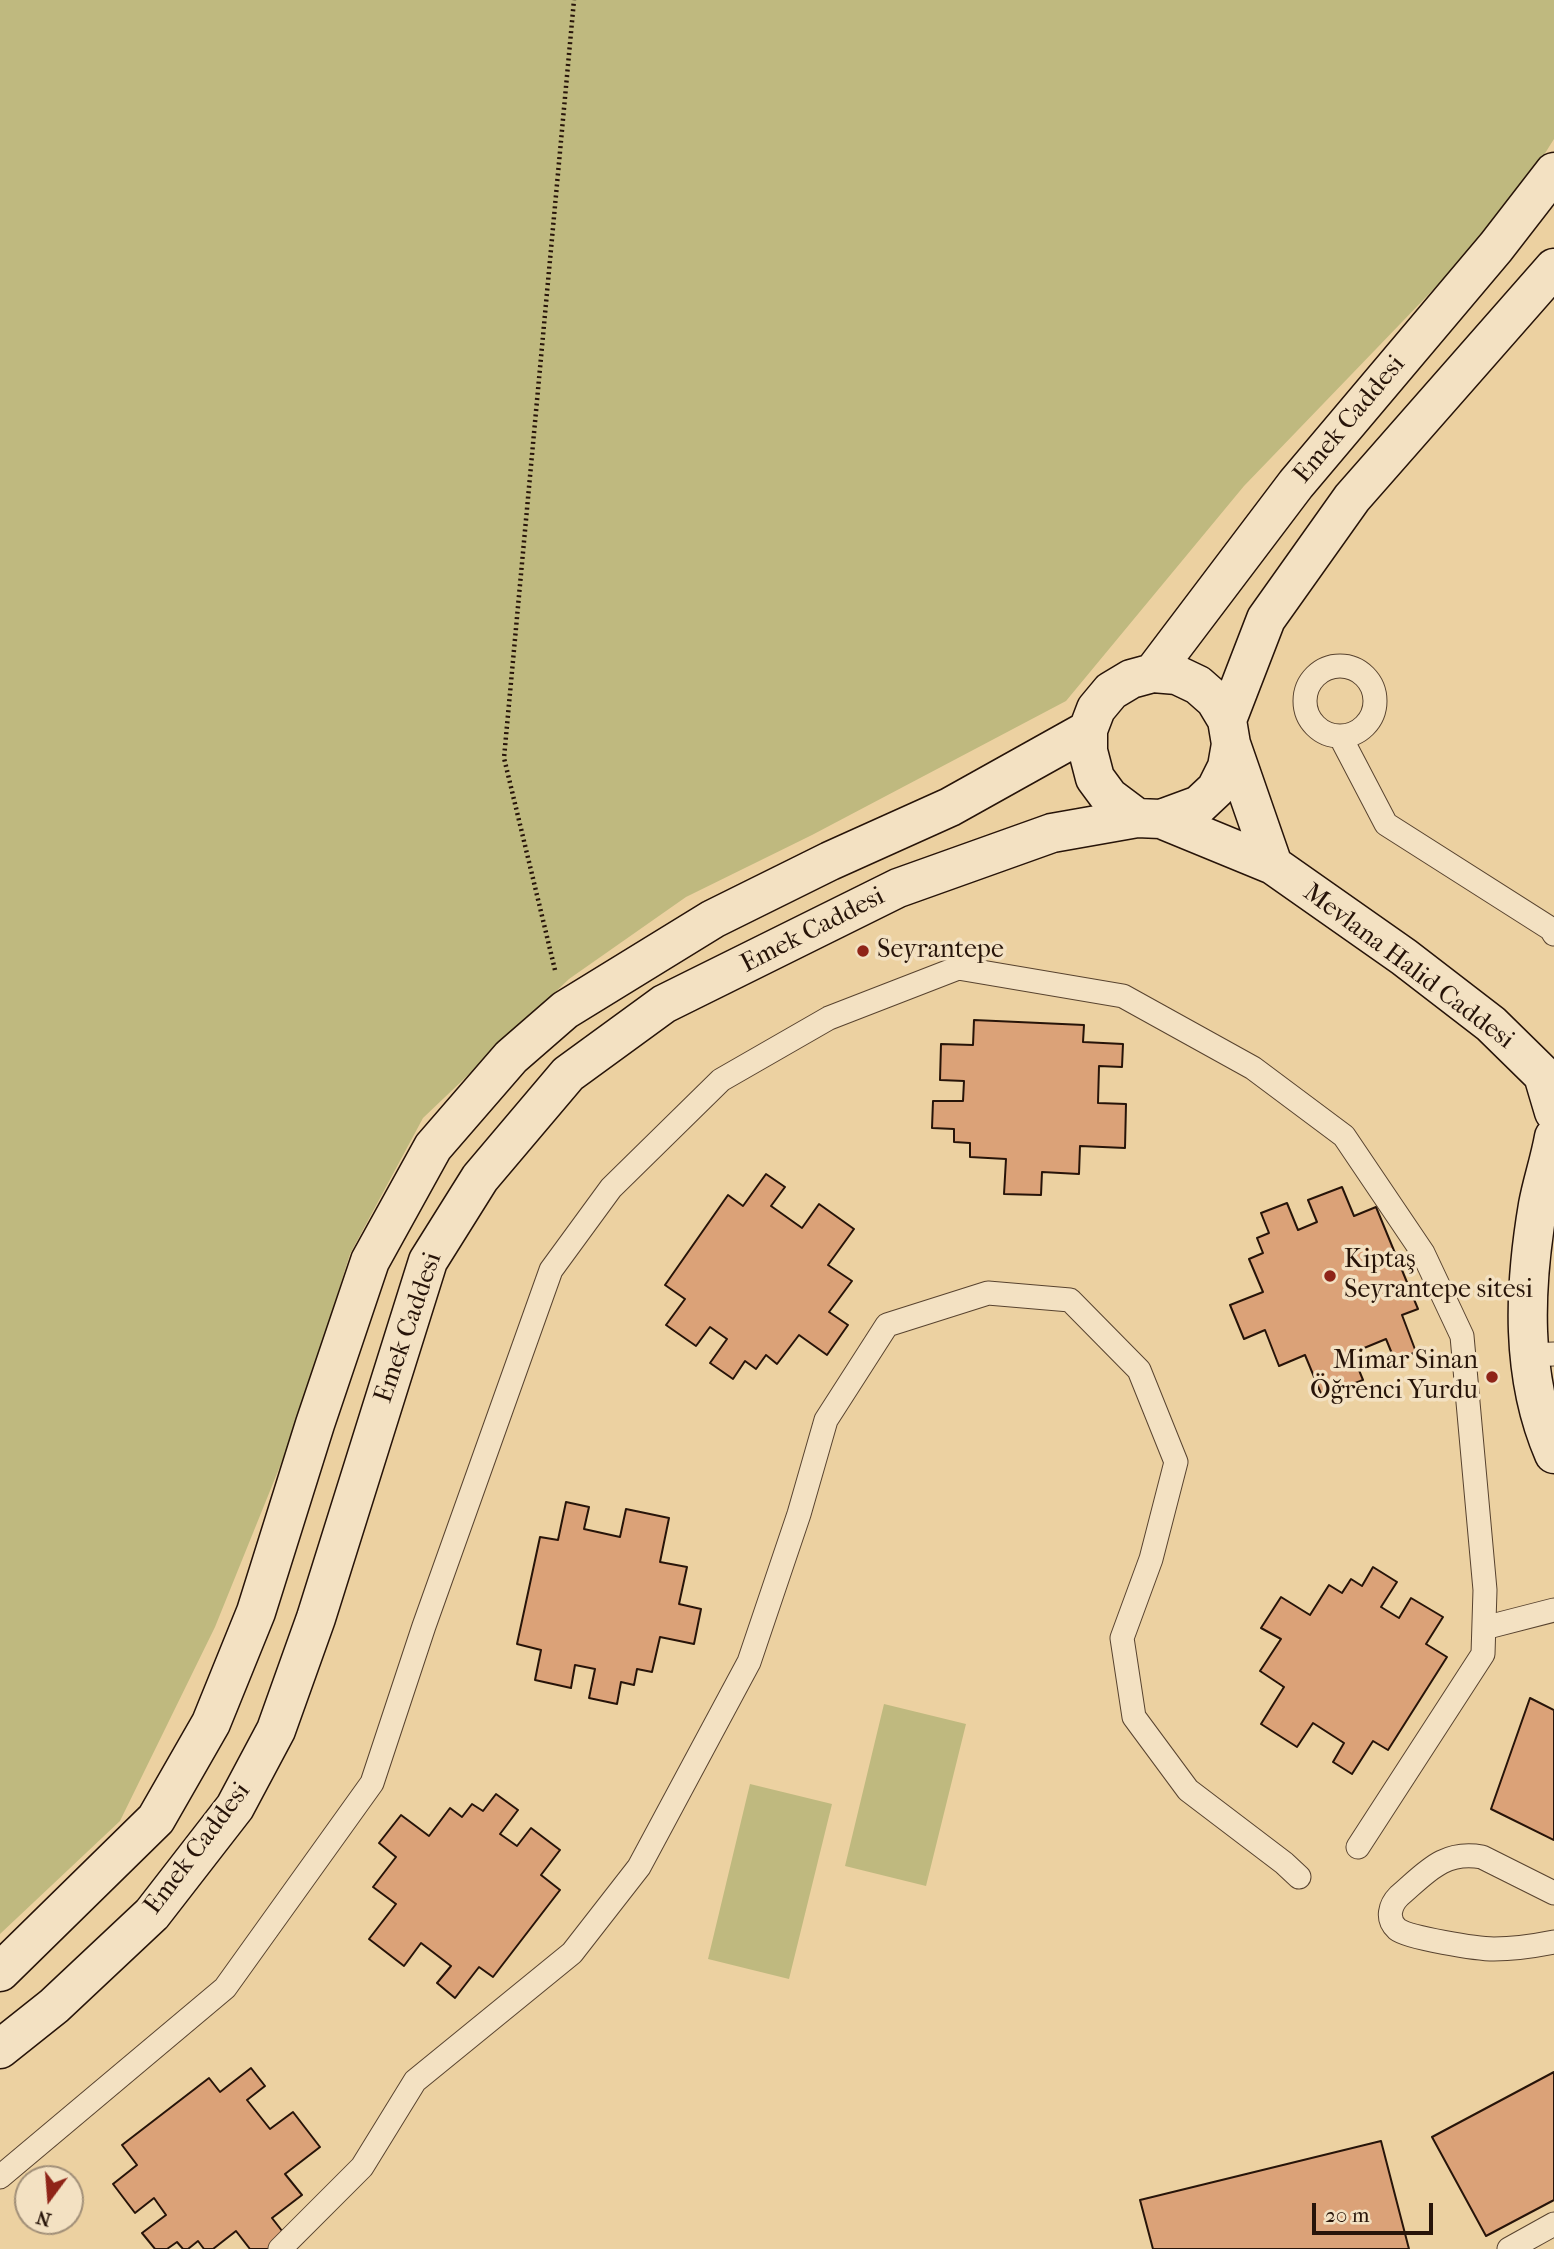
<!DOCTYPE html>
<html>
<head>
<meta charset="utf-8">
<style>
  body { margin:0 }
  #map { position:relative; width:1554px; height:2249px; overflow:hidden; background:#ecd1a1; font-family:"IM FELL French Canon",serif }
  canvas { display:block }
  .north { position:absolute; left:14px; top:2165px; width:70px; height:70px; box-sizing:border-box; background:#f3e1c2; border:2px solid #a18f78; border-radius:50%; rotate:196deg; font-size:19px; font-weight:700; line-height:28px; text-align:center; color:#271409 }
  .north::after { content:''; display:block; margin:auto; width:24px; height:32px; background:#8f2418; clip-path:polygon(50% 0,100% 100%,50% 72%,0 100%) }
  .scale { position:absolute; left:1312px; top:2203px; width:121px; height:32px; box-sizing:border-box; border:4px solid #271409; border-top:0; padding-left:9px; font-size:21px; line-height:24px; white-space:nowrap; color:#271409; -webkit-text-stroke:5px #f3e1c2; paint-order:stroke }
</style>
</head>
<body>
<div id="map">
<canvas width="1554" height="2249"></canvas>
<div class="north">N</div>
<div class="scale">20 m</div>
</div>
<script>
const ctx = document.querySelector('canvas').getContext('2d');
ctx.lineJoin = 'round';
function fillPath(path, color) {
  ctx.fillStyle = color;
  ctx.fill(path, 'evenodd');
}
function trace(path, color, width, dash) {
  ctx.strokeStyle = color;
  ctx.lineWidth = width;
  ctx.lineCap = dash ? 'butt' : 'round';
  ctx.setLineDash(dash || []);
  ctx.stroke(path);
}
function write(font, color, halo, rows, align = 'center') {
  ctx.font = font + ' "IM FELL French Canon",serif';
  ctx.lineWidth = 7;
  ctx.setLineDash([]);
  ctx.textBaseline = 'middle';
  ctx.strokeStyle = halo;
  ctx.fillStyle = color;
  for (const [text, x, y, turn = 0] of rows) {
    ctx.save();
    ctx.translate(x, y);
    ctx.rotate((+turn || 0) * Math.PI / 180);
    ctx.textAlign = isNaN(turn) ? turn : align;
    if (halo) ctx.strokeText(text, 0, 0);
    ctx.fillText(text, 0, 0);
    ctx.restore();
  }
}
const green = new Path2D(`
  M 0,0 L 1554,0 L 1554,139 L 1508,212 L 1244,486 L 1066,701 L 812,835 L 686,897 L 569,979 L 423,1118 L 350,1254 L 297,1424 L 215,1627 L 120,1821 L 0,1934 Z
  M 884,1704 L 966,1724 L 926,1886 L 845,1866 Z
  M 750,1784 L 832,1804 L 789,1979 L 708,1959 Z`);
const building = new Path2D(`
  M 974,1020 L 1084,1025 L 1083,1042 L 1123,1044 L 1122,1067 L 1099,1066 L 1098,1103 L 1126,1104 L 1125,1148 L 1080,1146 L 1079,1174 L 1042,1172 L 1041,1195 L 1004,1194 L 1006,1159 L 970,1157 L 970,1143 L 954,1142 L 954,1129 L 932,1128 L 933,1101 L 963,1101 L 964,1081 L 940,1080 L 941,1044 L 973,1045 Z
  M 766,1174 L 785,1187 L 771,1206 L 802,1228 L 819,1204 L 854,1229 L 828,1265 L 852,1281 L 829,1312 L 848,1325 L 827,1355 L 799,1335 L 777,1364 L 766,1355 L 756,1369 L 745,1361 L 733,1379 L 710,1363 L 727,1339 L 710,1327 L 696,1346 L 666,1325 L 685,1299 L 665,1285 L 728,1195 L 743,1206 Z
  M 1342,1187 L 1354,1216 L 1376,1207 L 1418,1309 L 1402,1315 L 1416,1352 L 1395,1361 L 1386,1339 L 1352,1353 L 1363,1380 L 1322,1396 L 1305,1355 L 1279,1366 L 1265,1330 L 1244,1339 L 1230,1305 L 1263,1292 L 1249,1259 L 1263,1253 L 1257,1238 L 1269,1233 L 1261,1213 L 1287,1203 L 1298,1230 L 1317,1222 L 1308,1200 Z
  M 566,1502 L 589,1507 L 584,1529 L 620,1537 L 626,1509 L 669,1518 L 660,1562 L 687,1567 L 679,1604 L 701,1609 L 694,1644 L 660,1637 L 652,1672 L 637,1669 L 634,1685 L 621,1682 L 617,1704 L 589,1698 L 595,1669 L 575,1665 L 571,1688 L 535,1680 L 541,1650 L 517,1644 L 540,1537 L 558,1540 Z
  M 1373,1567 L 1397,1582 L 1381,1607 L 1399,1618 L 1411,1598 L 1443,1617 L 1426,1644 L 1447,1657 L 1388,1750 L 1373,1741 L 1352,1774 L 1333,1762 L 1344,1743 L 1313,1723 L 1297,1747 L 1261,1724 L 1284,1687 L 1260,1671 L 1281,1639 L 1261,1628 L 1281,1597 L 1310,1615 L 1329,1585 L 1342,1593 L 1351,1579 L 1362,1586 Z
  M 1530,1698 L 1554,1710 L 1554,1840 L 1491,1809 Z
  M 496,1794 L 518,1810 L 500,1834 L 517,1846 L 531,1828 L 560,1850 L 541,1875 L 560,1890 L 493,1977 L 479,1967 L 455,1998 L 437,1983 L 451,1966 L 421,1943 L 404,1966 L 369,1939 L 396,1904 L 373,1887 L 396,1857 L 379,1843 L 401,1815 L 429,1836 L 450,1808 L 462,1817 L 472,1804 L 483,1811 Z
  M 251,2068 L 265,2086 L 247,2100 L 270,2129 L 293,2112 L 320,2147 L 285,2174 L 302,2195 L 272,2218 L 286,2236 L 270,2249 L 250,2249 L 236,2231 L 213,2249 L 204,2249 L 198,2241 L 188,2249 L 183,2249 L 177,2242 L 167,2249 L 155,2249 L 142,2233 L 166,2215 L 154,2198 L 135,2213 L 113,2184 L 137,2165 L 122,2145 L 209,2078 L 220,2092 Z
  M 1554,2072 L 1554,2200 L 1486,2236 L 1432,2137 Z
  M 1381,2141 L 1409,2249 L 1153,2249 L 1140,2200 Z`);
const path = new Path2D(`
  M 555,970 L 504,758 L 574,0`);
const lane = new Path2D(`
  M1305 701a35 35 0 1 1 70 0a35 35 0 1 1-70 0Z
  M 1340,736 L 1386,824 L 1551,929 L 1554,934
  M 1529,1355 L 1554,1354
  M 1484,1628 L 1554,1610
  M 1554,1893 L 1482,1857 C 1443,1850 1426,1873 1399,1896 C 1390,1905 1386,1919 1397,1929 C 1408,1938 1478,1949 1494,1949 C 1514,1949 1534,1946 1554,1942
  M 0,2177 L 225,1988 L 372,1783 L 424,1626 L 551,1270 L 611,1188 L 721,1080 L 829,1018 L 958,968 L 1123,996 L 1253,1068 L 1344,1136 L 1423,1253 L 1462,1336 L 1485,1590 L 1483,1654 L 1358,1847
  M 280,2249 L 362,2167 L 415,2081 L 572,1953 L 639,1867 L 749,1662 L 799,1514 L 826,1420 L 887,1325 L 988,1293 L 1070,1300 L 1139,1370 L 1176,1462 L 1151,1559 L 1122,1638 L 1134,1717 L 1188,1790 L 1284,1863 L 1299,1877
  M 1509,2249 L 1554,2224`);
const secondary = new Path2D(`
  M 1153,673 L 1296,484 L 1496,247 L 1554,172
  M 1227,720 L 1266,619 L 1352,498 L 1554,268
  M 1231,744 L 1273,865
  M 1161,819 L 1273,865 L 1404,957 L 1491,1024 L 1543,1075 L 1554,1112
  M 1554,1137 C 1550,1160 1542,1183 1538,1205 C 1524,1288 1520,1376 1554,1454
  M 0,1972 L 156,1819 L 211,1723 L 256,1612 L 315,1424 L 370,1261 L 433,1147 L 511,1057 L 565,1010 L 713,919 L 830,861 L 950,807 L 1088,730
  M 0,2049 L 54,2006 L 152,1914 L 235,1807 L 276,1730 L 316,1618 L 428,1261 L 480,1178 L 568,1074 L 664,1004 L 898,888 L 1052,833 L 1137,818 L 1161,819 L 1199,805 L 1216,789 L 1227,767 L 1231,744 L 1227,720 L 1215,700 L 1198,685 L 1177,675 L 1153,673 L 1131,679 L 1111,691 L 1096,709 L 1088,730 L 1088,751 L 1095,778 L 1109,797 L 1137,818`);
const markers = [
  [863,951,7,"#8f2418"],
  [1330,1276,7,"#8f2418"],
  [1492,1377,7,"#8f2418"]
];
const streetNames = [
  ["Emek Caddesi",1350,420,-50],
  ["Emek Caddesi",813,931,-27],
  ["Mevlana Halid Caddesi",1408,967,37],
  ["Emek Caddesi",409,1328,-71],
  ["Emek Caddesi",198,1849,-53]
];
const poiNames = [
  ["Seyrantepe",877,951],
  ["Kiptaş",1344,1261],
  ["Seyrantepe sitesi",1344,1291],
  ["Mimar Sinan",1478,1362,"right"],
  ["Öğrenci Yurdu",1478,1392,"right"]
];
fillPath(green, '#bfb97f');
fillPath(building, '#dba278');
trace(building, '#271409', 2);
trace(lane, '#58432f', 25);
trace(secondary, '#271409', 41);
trace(path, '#271409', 4.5, [2, 3.5]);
trace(lane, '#f3e1c2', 23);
trace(secondary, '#f3e1c2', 38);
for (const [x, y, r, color] of markers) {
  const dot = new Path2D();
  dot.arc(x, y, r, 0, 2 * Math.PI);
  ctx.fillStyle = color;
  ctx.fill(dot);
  trace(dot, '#f3e1c2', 2.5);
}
write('26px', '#271409', '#f3e1c2', streetNames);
write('26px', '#271409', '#f3e1c2', poiNames, 'left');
</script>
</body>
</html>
